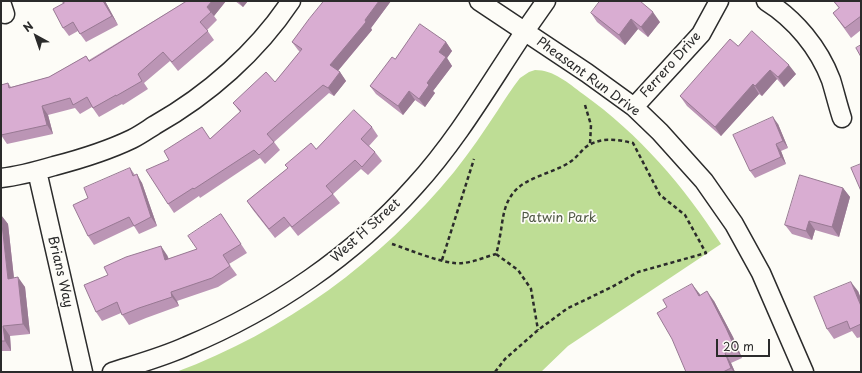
<!DOCTYPE html>
<html>
<head>
<meta charset="utf-8">
<style>
  body { margin:0 }
  #map { position:relative; width:862px; height:373px; overflow:hidden; background:#fdfcf7; font-family:"Playpen Sans",sans-serif }
  canvas { display:block }
  .frame { position:absolute; inset:0; border:2px solid #2b2b2b; pointer-events:none }
  .north { position:absolute; left:16px; top:16px; width:40px; height:40px; -webkit-text-stroke:3px #fdfcf7; paint-order:stroke; rotate:320deg; font-size:11px; font-weight:700; line-height:16px; text-align:center; color:#2b2b2b }
  .north::after { content:''; display:block; margin:auto; width:14px; height:18px; background:#2b2b2b; clip-path:polygon(50% 0,100% 100%,50% 72%,0 100%) }
  .scale { position:absolute; left:716px; top:339px; width:54px; height:18px; box-sizing:border-box; border:2px solid #2b2b2b; border-top:0; padding-left:5px; font-size:12px; line-height:14px; white-space:nowrap; color:#2b2b2b; -webkit-text-stroke:3px #fdfcf7; paint-order:stroke }
</style>
</head>
<body>
<div id="map">
<canvas width="862" height="373"></canvas>
<div class="frame"></div>
<div class="north">N</div>
<div class="scale">20 m</div>
</div>
<script>
const ctx = document.querySelector('canvas').getContext('2d');
ctx.lineJoin = 'round';
function fillPath(path, color) {
  ctx.fillStyle = color;
  ctx.fill(path, 'evenodd');
}
function trace(path, color, width, dash) {
  ctx.strokeStyle = color;
  ctx.lineWidth = width;
  ctx.lineCap = dash ? 'butt' : 'round';
  ctx.setLineDash(dash || []);
  ctx.stroke(path);
}
function write(font, color, halo, rows, align = 'center') {
  ctx.font = font + ' "Playpen Sans",sans-serif';
  ctx.lineWidth = 3.5;
  ctx.setLineDash([]);
  ctx.textBaseline = 'middle';
  ctx.strokeStyle = halo;
  ctx.fillStyle = color;
  for (const [text, x, y, turn = 0] of rows) {
    ctx.save();
    ctx.translate(x, y);
    ctx.rotate((+turn || 0) * Math.PI / 180);
    ctx.textAlign = isNaN(turn) ? turn : align;
    if (halo) ctx.strokeText(text, 0, 0);
    ctx.fillText(text, 0, 0);
    ctx.restore();
  }
}
const green = new Path2D(`
  M 535,70 C 554,70 568,83 583,94 C 639,134 684,186 721,244 L 568,346 L 541,372 L 176,372 C 284,332 381,261 454,172 C 470,152 484,131 498,110 C 505,99 512,88 520,78 L 529,72 Z`);
const path = new Path2D(`
  M 585,105 L 591,125 L 590,144
  M 392,244 C 408,249 447,266 463,263 C 474,262 485,257 496,254
  M 442,260 L 474,159
  M 495,372 L 505,359 L 538,330 L 568,308 L 612,287 L 638,272 L 706,253 L 685,215 L 660,195 L 633,143 C 619,140 605,137 591,144 C 583,147 578,157 570,162 C 554,173 526,177 514,192 C 503,205 503,220 500,236 C 499,242 498,248 496,254 L 518,270 L 531,289 L 538,330`);
const minor = new Path2D(`
  M 479,1 L 587,73 L 634,107 L 660,132 L 704,181 L 734,224 L 761,273 L 804,372
  M 766,1 C 795,19 819,48 831,80 C 835,93 838,106 842,118
  M 1,2 L 5,14
  M 634,107 L 701,34 L 719,1
  M 37,171 L 83,372
  M 1,178 C 19,176 37,171 54,166 C 81,159 107,151 132,139 C 140,135 147,130 155,125 C 208,95 257,52 291,1
  M 112,372 C 137,364 163,357 187,346 C 273,310 353,256 415,186 C 458,139 490,83 525,31 C 532,21 539,11 546,1`);
const wall = new Path2D(`
  M 61,1 L 105,1 L 118,25 L 86,42 L 78,31 L 69,36 L 63,28 L 63,3 Z
  M 187,1 L 226,1 L 214,16 L 217,20 L 207,30 L 214,40 L 178,71 L 170,61 L 144,83 L 148,89 L 123,105 L 122,104 L 99,117 L 92,107 L 80,114 L 75,108 L 48,115 L 53,134 L 7,144 L 1,135 L 8,83 L 11,87 L 49,77 L 86,56 L 89,60 Z
  M 235,1 L 248,1 L 243,7 Z
  M 324,1 L 391,1 L 371,28 L 372,30 L 338,71 L 340,72 L 346,81 L 334,96 L 329,93 L 274,142 L 280,150 L 265,164 L 260,158 L 200,198 L 199,196 L 174,213 L 168,204 L 169,160 L 210,139 L 240,112 L 233,103 L 275,82 L 300,52 L 298,50 L 292,42 Z
  M 833,1 L 861,1 L 861,30 L 851,38 L 833,13 L 839,8 Z
  M 591,13 L 660,22 L 648,37 L 638,29 L 625,45 L 597,22 Z
  M 446,42 L 452,51 L 447,58 L 452,66 L 433,91 L 435,93 L 425,107 L 415,100 L 403,115 L 376,94 L 370,86 L 395,59 Z
  M 738,46 L 796,74 L 784,87 L 777,79 L 762,96 L 759,94 L 721,136 L 687,106 L 680,96 Z
  M 778,124 L 788,148 L 781,151 L 786,164 L 755,178 L 750,171 Z
  M 372,127 L 378,136 L 369,146 L 375,152 L 382,161 L 368,175 L 361,169 L 333,194 L 340,203 L 298,236 L 290,226 L 275,238 L 253,210 L 247,201 L 288,168 L 285,165 L 316,149 Z
  M 130,168 L 135,175 L 142,183 L 157,226 L 139,234 L 134,226 L 94,245 L 88,236 L 88,198 Z
  M 843,188 L 850,197 L 839,237 L 815,230 L 812,240 L 792,234 L 785,225 Z
  M 221,214 L 247,253 L 229,264 L 237,275 L 218,287 L 177,301 L 179,306 L 146,318 L 129,325 L 121,313 L 102,321 L 96,312 L 167,255 L 169,259 L 197,249 Z
  M 1,215 L 8,224 L 14,278 L 25,287 L 30,334 L 10,336 L 11,351 L 1,351 Z
  M 858,291 L 861,299 L 861,337 L 857,338 L 852,331 L 834,339 L 827,329 Z
  M 699,293 L 700,295 L 714,301 L 733,337 L 742,358 L 731,363 L 735,372 L 686,372 Z`);
const shadedWall = new Path2D(`
  M 103,1 L 105,1 L 118,25 L 112,16 Z
  M 212,1 L 226,1 L 214,16 L 207,7 Z
  M 238,1 L 248,1 L 243,7 Z
  M 379,1 L 391,1 L 371,28 L 372,30 L 336,73 L 330,65 L 365,20 Z
  M 653,12 L 660,22 L 648,37 L 641,27 Z
  M 631,19 L 638,29 L 625,45 L 619,35 Z
  M 446,42 L 452,51 L 447,58 L 452,66 L 433,91 L 435,93 L 425,107 L 419,99 L 427,83 L 439,52 Z
  M 789,65 L 796,74 L 784,87 L 778,77 Z
  M 770,70 L 777,79 L 762,96 L 755,86 Z
  M 340,72 L 346,81 L 334,96 L 328,88 Z
  M 753,84 L 759,94 L 721,136 L 715,127 Z
  M 409,91 L 415,100 L 403,115 L 398,106 Z
  M 42,106 L 48,115 L 53,134 L 47,125 Z
  M 773,117 L 778,124 L 788,148 L 783,141 Z
  M 776,144 L 781,151 L 786,164 L 781,157 Z
  M 137,174 L 142,183 L 157,226 L 151,217 Z
  M 843,188 L 850,197 L 839,237 L 832,227 Z
  M 1,215 L 8,224 L 15,288 L 8,279 Z
  M 809,221 L 815,230 L 812,240 L 806,231 Z
  M 161,246 L 167,255 L 172,269 L 165,260 Z
  M 18,277 L 25,287 L 30,334 L 23,324 Z
  M 851,282 L 858,291 L 861,299 L 861,306 Z
  M 692,284 L 699,293 L 706,306 L 699,296 Z
  M 707,291 L 714,301 L 733,337 L 742,358 L 735,348 Z
  M 171,292 L 177,301 L 179,306 L 172,297 Z
  M 3,326 L 10,336 L 11,351 L 5,341 Z
  M 725,353 L 731,363 L 735,372 L 734,372 L 731,368 Z`);
const building = new Path2D(`
  M 62,1 L 103,1 L 112,16 L 80,34 L 73,22 L 63,28 L 53,9 L 64,3 Z
  M 187,1 L 212,1 L 207,7 L 211,12 L 200,22 L 208,31 L 172,62 L 163,52 L 138,74 L 142,81 L 116,96 L 116,95 L 93,108 L 87,97 L 73,105 L 70,98 L 42,106 L 47,125 L 1,135 L 1,85 L 8,83 L 9,88 L 49,77 L 86,56 L 89,61 Z
  M 324,1 L 379,1 L 365,20 L 366,22 L 330,65 L 340,72 L 328,88 L 323,85 L 267,134 L 274,142 L 259,155 L 254,150 L 194,189 L 193,188 L 168,204 L 146,170 L 169,160 L 164,151 L 202,127 L 210,139 L 241,111 L 233,103 L 266,72 L 275,82 L 302,49 L 292,42 L 309,19 Z
  M 600,1 L 640,1 L 653,12 L 641,27 L 631,19 L 619,35 L 591,13 Z
  M 834,1 L 861,1 L 861,16 L 845,28 L 833,13 L 839,8 Z
  M 420,24 L 446,42 L 439,52 L 446,57 L 427,83 L 429,85 L 419,99 L 409,91 L 398,106 L 370,86 L 392,57 L 395,59 Z
  M 752,31 L 789,65 L 778,77 L 770,70 L 755,86 L 753,84 L 715,127 L 680,96 L 730,39 L 738,46 Z
  M 861,45 L 861,57 L 856,48 Z
  M 354,110 L 372,127 L 361,139 L 375,152 L 362,167 L 355,160 L 326,186 L 333,194 L 292,227 L 284,217 L 269,229 L 247,201 L 288,168 L 285,165 L 311,143 L 316,149 Z
  M 773,117 L 783,141 L 776,144 L 781,157 L 750,171 L 733,135 Z
  M 861,164 L 861,191 L 851,168 Z
  M 130,168 L 133,176 L 137,174 L 151,217 L 134,226 L 129,217 L 88,236 L 73,205 L 88,198 L 84,188 Z
  M 800,175 L 843,188 L 832,227 L 809,221 L 806,231 L 785,225 Z
  M 221,214 L 241,244 L 223,255 L 230,266 L 212,278 L 171,292 L 172,297 L 139,308 L 122,315 L 117,302 L 96,312 L 84,285 L 108,275 L 104,267 L 126,257 L 161,246 L 165,260 L 197,249 L 188,236 Z
  M 1,215 L 8,279 L 18,277 L 23,324 L 3,326 L 5,341 L 1,341 Z
  M 851,282 L 861,306 L 861,324 L 850,329 L 847,321 L 827,329 L 814,297 Z
  M 692,284 L 699,296 L 707,291 L 726,328 L 735,348 L 725,353 L 731,368 L 723,372 L 686,372 L 672,339 L 657,313 L 667,307 L 663,300 Z`);
const streetNames = [
  ["Ferrero Drive",671,65,-48],
  ["Pheasant Run Drive",588,77,36],
  ["West H Street",366,231,-42],
  ["Brians Way",60,272,77]
];
const parkNames = [
  ["Patwin Park",559,218]
];
fillPath(green, '#bedd95');
trace(minor, '#2b2b2b', 21);
trace(path, '#2b2b2b', 2.5, [4, 3]);
trace(minor, '#fdfcf7', 18);
fillPath(wall, '#bb95b5');
fillPath(shadedWall, '#987993');
fillPath(building, '#d9add2');
trace(building, '#987993', 1);
write('13px', '#2b2b2b', '#fdfcf7', streetNames);
write('13px', '#505846', '#fdfcf7', parkNames);
</script>
</body>
</html>
